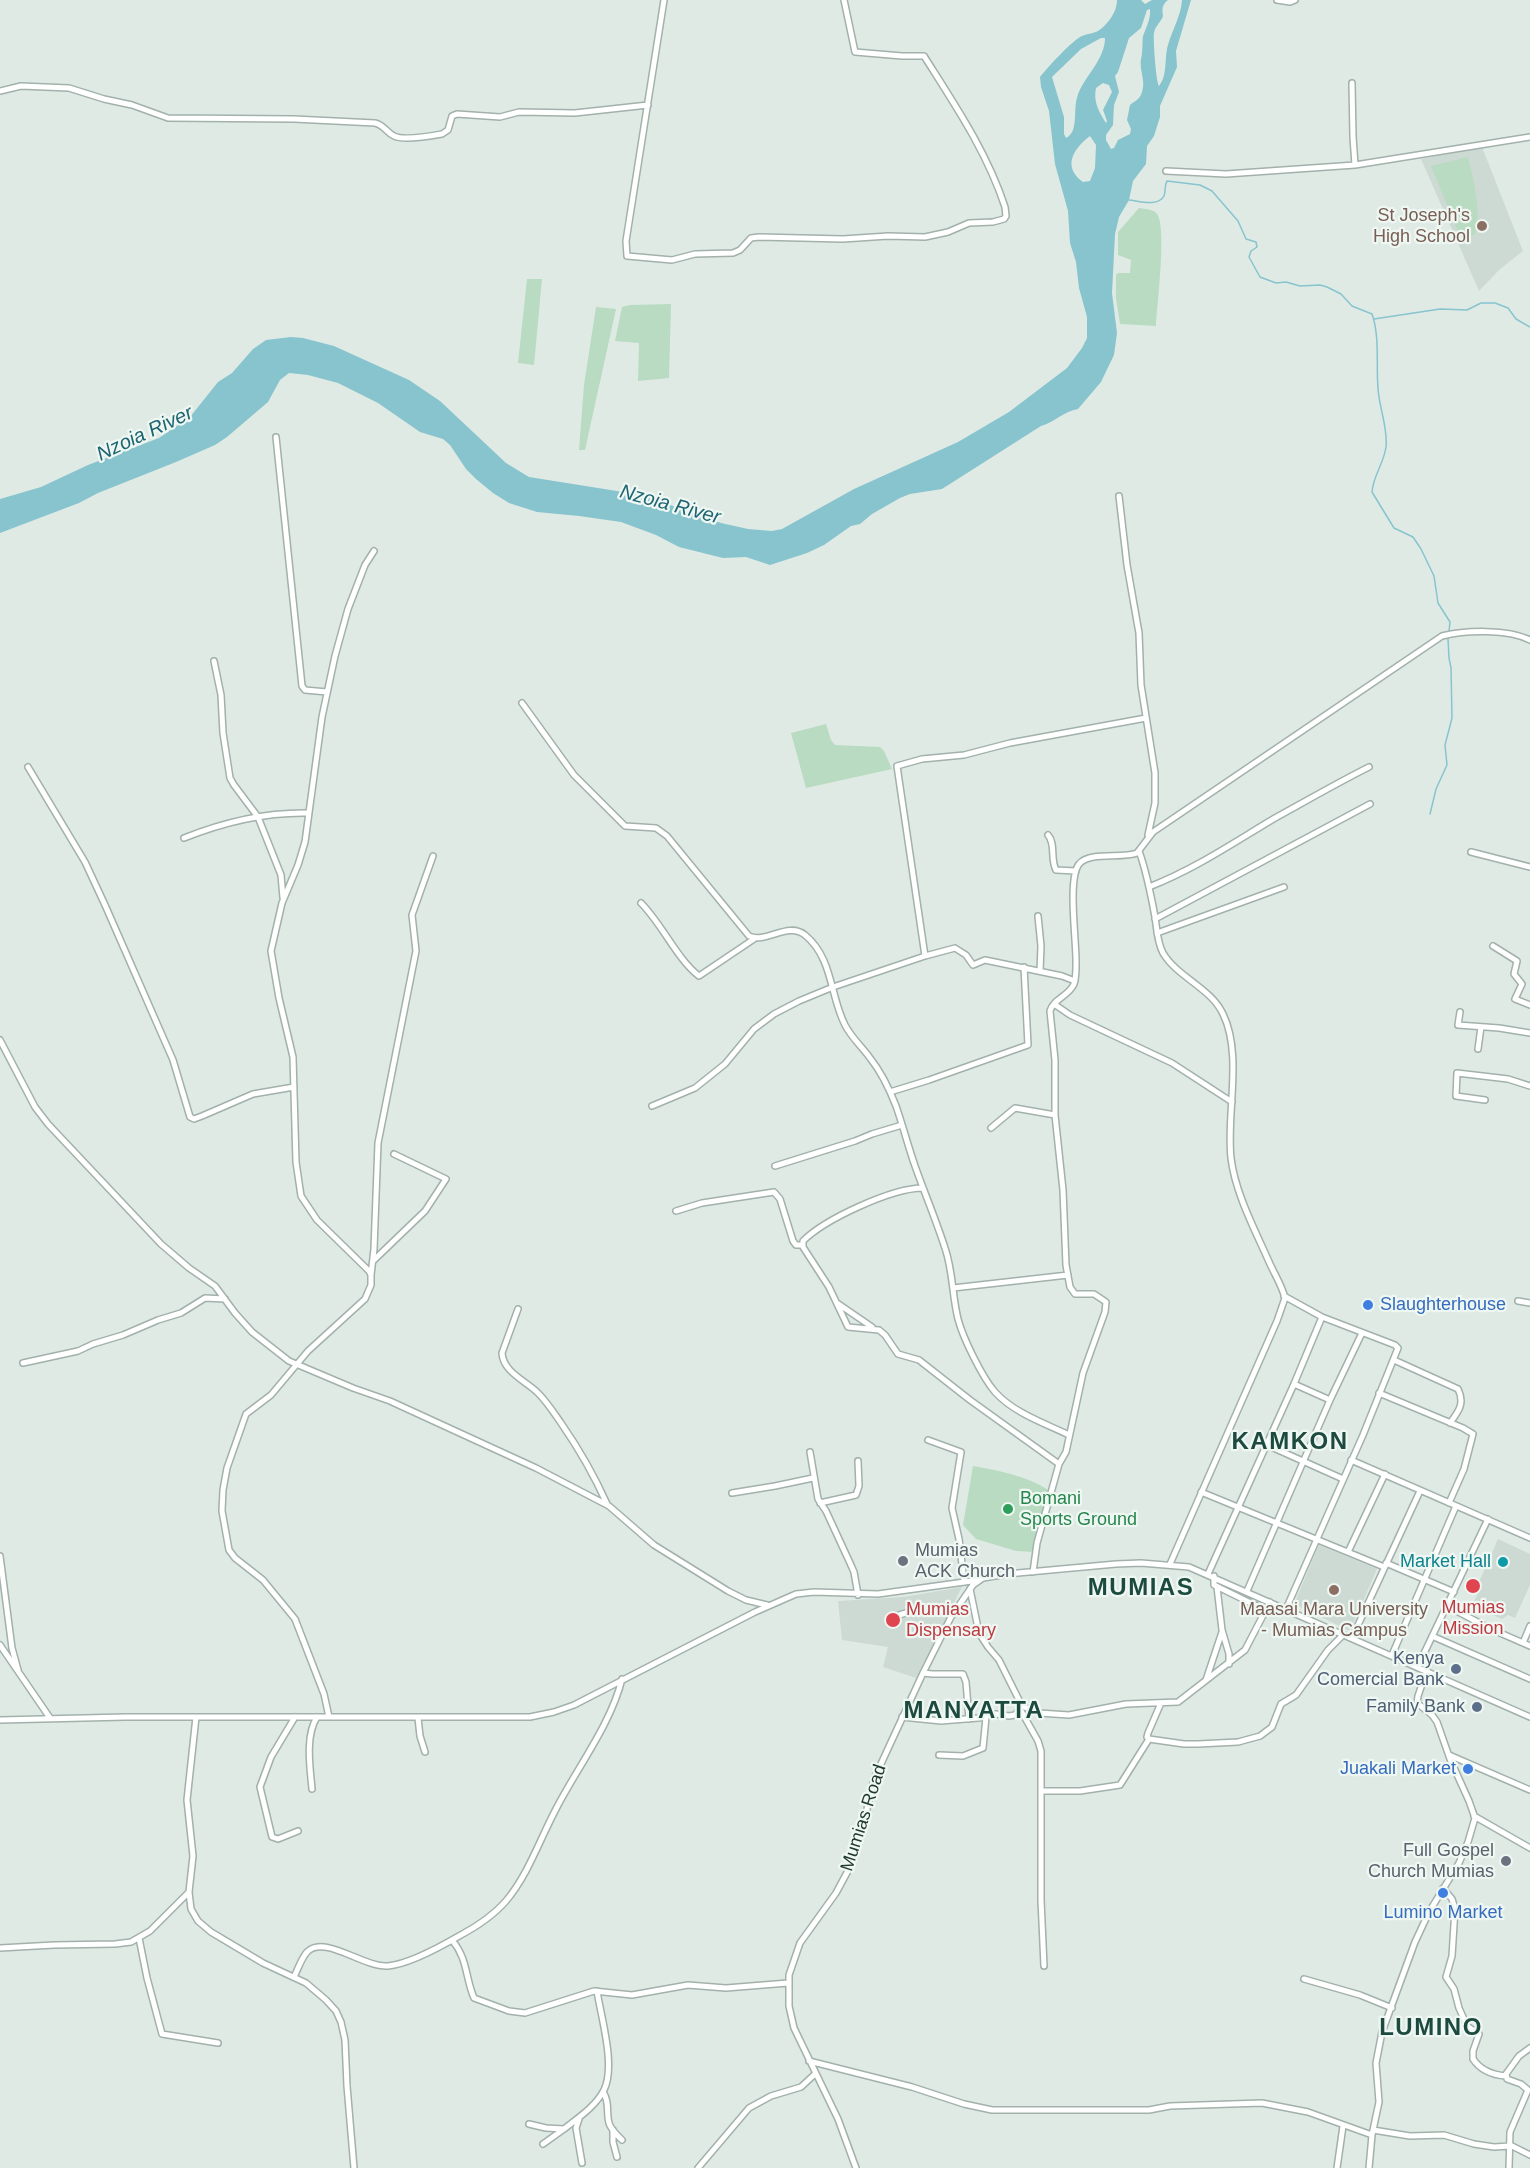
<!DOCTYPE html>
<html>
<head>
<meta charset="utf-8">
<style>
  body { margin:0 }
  canvas { display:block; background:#dfeae5 }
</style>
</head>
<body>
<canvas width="1530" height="2168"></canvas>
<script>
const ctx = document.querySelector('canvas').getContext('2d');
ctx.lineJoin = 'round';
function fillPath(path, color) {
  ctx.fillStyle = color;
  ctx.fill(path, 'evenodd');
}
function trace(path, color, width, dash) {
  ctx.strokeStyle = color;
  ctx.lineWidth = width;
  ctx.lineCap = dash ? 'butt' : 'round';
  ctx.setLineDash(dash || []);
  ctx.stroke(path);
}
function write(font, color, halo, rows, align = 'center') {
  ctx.font = font + ' Helvetica,sans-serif';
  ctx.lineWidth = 4.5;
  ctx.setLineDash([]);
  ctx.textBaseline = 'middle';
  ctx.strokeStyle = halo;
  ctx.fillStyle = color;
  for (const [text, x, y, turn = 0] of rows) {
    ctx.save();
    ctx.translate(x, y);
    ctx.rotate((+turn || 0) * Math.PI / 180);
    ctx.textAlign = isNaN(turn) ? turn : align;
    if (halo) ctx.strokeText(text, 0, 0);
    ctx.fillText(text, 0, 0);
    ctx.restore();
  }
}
const built = new Path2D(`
  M 1482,147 L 1523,251 L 1499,270 L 1479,291 L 1421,159 Z
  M 1498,1539 L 1530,1554 L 1530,1585 L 1515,1618 L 1508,1615 L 1502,1619 L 1472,1606 L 1482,1584 L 1479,1582 Z
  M 1319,1545 L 1377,1569 L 1350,1631 L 1294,1604 Z
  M 962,1587 L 916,1678 L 883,1667 L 888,1647 L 842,1640 L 838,1601 L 903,1597 Z`);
const green = new Path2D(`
  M 1468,157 C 1473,178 1482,212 1475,234 L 1462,241 L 1431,166 Z
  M 1139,208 C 1145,209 1153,209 1157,214 C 1167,227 1157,306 1156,326 L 1120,324 L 1116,298 L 1116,275 L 1118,273 L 1130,273 L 1131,260 L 1118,255 L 1118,232 Z
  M 527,279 L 542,279 L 534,365 L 518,363 Z
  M 671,304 L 669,378 L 638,381 L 639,343 L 615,341 L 622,307 L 630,305 Z
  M 596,307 L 616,309 L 585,450 L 579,450 L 584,385 Z
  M 826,724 L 831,740 L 835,745 L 880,747 L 884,751 L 892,769 L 806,788 L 791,733 Z
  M 973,1466 C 1001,1471 1033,1477 1055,1495 L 1036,1552 L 1016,1551 L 976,1539 L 963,1525 Z`);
const water = new Path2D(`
  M 1117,0 L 1141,0 L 1145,4 L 1152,0 L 1168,0 C 1162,5 1162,8 1163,16 C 1161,22 1155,26 1154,33 C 1153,39 1156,82 1159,86 C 1168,75 1164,58 1168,45 C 1172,30 1181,16 1182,0 L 1191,0 L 1176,51 L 1177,67 L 1160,106 L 1160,117 L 1154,136 L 1147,146 L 1146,164 L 1133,181 L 1129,200 L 1119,217 L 1115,234 L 1112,293 L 1117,333 L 1114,355 L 1101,382 L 1078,409 C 1064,411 1055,422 1041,426 L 942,489 L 910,494 L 900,498 L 872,514 L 860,524 L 851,526 L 824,545 L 807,553 L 770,565 L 746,557 L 723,558 L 679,547 L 656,535 L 621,522 L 579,516 L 537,512 L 509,503 L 493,493 L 476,479 L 466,469 L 450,445 L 443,439 L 420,432 L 378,403 L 338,383 L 308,375 L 289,373 L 280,380 L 268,402 L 227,437 L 215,445 L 176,462 L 98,493 L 79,503 L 0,533 L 0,499 L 41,487 L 88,465 L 159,438 L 190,417 L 218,382 L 232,373 L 253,349 L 266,340 L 291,337 L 303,338 L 334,346 L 409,380 L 440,401 L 506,463 L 529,477 L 642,495 L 721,523 L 748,529 L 772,531 L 782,529 L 854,489 L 958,442 L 1009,412 L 1067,368 L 1082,348 L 1087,338 L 1087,317 L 1079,288 L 1076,262 L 1070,243 L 1068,211 L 1055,164 L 1049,111 L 1041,87 L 1040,77 C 1048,67 1069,44 1080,37 C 1085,34 1092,34 1098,31 C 1108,24 1117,12 1117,0 ZM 1150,9 C 1151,19 1146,27 1143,36 C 1142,42 1143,52 1141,59 C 1139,71 1146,80 1142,92 C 1140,99 1135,101 1130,105 L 1127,120 L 1131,129 L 1130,134 L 1118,140 L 1114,148 L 1111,149 L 1106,140 L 1106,135 L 1113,125 L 1114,105 L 1119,92 L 1115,76 L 1118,72 L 1129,38 L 1141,28 L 1147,10 ZM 1101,38 L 1105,38 C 1105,61 1082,78 1077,98 C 1073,110 1079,132 1066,138 L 1064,134 L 1064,117 L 1052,77 L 1081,49 ZM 1103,83 L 1109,85 L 1112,92 L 1103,110 L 1107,121 L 1106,123 C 1099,112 1093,102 1096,88 ZM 1090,136 L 1096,145 L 1095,168 L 1090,181 L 1083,182 C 1062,167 1073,149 1090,136 Z`);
const stream = new Path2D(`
  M 1129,200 C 1139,201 1158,207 1164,196 C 1166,191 1164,186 1167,181 L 1200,185 L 1212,191 L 1238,221 L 1246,239 L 1256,242 L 1257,247 L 1251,251 L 1249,257 L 1260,277 L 1276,283 L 1286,282 L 1300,286 L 1320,285 L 1327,287 L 1341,294 L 1352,306 L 1372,314 C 1380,337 1376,364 1378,388 C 1379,408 1388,427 1386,447 C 1384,463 1373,476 1372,492 L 1394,528 L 1413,537 L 1421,549 L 1434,576 L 1438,603 L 1450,622 L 1449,631
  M 1374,319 L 1440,309 L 1467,310 L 1481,303 L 1495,303 L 1508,308 L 1516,319 L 1530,327
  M 1430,814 L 1436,789 L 1447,765 L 1445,745 L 1452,718 L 1451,668 L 1449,658 L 1448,639`);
const minor = new Path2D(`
  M 664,0 L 626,241 L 627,256 L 672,260 L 695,254 L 733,253 L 740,250 L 751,238 L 759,237 L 843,239 L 888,236 L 925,237 L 948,232 L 969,223 L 993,222 L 1004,219 L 1006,216 L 1005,207 C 987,152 955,105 924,56 L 902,56 L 855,52 L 844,0
  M 1277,0 L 1290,2 L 1295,0
  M 1352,83 L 1353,137 L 1355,165
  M 0,91 L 21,86 L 69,88 L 104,99 L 132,105 L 168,118 L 294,119 L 375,123 C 384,125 386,132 394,136 C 404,141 431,136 442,134 L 448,130 L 452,116 L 457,114 L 500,117 L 519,112 L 575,113 L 648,105
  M 1166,171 L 1226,174 L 1355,165 L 1530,137
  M 276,437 L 302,686 L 305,690 L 327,692
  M 1119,496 L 1127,565 L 1139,633 L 1141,685 L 1155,773 L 1155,803 L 1148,835
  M 214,661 L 221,695 L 223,733 L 230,778 L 234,785 L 258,817 L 281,875 L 283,898
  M 522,703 L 574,775 L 625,826 L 656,828 L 667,836 L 749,936 C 766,944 788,921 805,935 C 833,958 830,996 845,1025 C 851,1037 862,1047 870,1058 C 882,1073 889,1088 896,1106 C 903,1126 908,1146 915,1166 C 925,1194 936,1220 945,1248 C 953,1271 952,1295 958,1319 C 963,1338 982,1377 995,1392 C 1014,1413 1044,1423 1069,1435
  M 28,767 L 85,862 L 105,905 L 173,1060 L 190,1117 L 194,1119 L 202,1116 L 253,1094 L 294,1087
  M 1048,835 C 1056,844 1050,859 1056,870 L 1076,871
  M 184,838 C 224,822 266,812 309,813
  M 1139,851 C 1147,873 1151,895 1155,917 C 1157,929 1157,942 1163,953 C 1177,977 1211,988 1223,1014 C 1243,1055 1226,1114 1231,1158 C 1235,1193 1256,1232 1270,1264 C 1275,1275 1282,1286 1285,1298 L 1277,1321 L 1170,1564
  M 1471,852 L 1530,867
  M 1149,887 C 1195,869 1233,843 1275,818 C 1306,801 1337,783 1369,767
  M 641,903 C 662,924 677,959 699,976 L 754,939
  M 1038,916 L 1041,946 L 1040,971
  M 1155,919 L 1370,804
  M 1157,933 L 1284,887
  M 1493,946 L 1517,961 L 1514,974 L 1522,984 L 1515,999 L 1530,1005
  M 925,956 L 897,766 L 922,759 L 964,755 L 1010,743 L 1146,718
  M 1054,1004 L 1070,1015 L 1172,1063 L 1232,1102
  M 1460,1012 L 1458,1025 L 1499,1028 L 1530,1033
  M 0,1040 L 35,1107 L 48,1124 L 161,1244 L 189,1268 L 215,1286 L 235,1313 L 252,1332 L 289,1361 L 353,1388 L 390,1401 L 536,1468 L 609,1506 L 654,1545 L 728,1591 L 746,1600 L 767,1605
  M 1478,1049 L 1481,1027
  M 890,1092 L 929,1080 L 1028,1045 L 1024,967
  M 1485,1100 L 1456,1096 L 1457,1073 L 1508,1079 L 1530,1086
  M 652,1106 L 695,1088 L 725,1064 L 754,1029 L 774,1014 L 799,1001 L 833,987 L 925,956 L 955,948 L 966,955 L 973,965 L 985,960 L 1062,976 L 1075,981
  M 991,1128 L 1015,1108 L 1055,1115
  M 775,1166 L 855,1141 L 872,1134 L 902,1125
  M 923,1188 C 892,1188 825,1219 803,1241 L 803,1247 L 829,1287 L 848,1327 L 879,1330 L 885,1335 L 898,1354 L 919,1360 L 970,1400 L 1059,1464
  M 676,1211 L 702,1203 L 774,1192 L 780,1199 L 793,1241 L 796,1245 L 802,1245
  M 373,1261 L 425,1211 L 446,1179 L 394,1154
  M 371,1275 L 374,1249 L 378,1143 L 416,951 L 412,915 L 433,856
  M 953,1288 L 1068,1275
  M 1284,1296 L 1322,1317 L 1395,1345 L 1398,1348 L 1363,1435 L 1286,1609
  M 1518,1301 L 1530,1303
  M 837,1303 L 872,1327
  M 518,1309 L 502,1353 C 503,1372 526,1381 538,1393 C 547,1402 554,1413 561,1423 C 579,1449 594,1475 607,1504
  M 1394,1360 L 1458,1389 C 1465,1403 1459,1411 1450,1423
  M 23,1363 L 78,1351 L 93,1344 L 123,1335 L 158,1320 L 181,1313 L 205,1298 L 225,1299
  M 1294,1384 L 1330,1400
  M 1379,1393 L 1463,1428 L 1473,1434 L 1464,1469 L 1449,1503
  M 928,1440 L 961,1452 L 952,1508 L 959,1539 L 964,1581
  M 1267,1445 L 1343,1479
  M 810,1452 L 818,1499 L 826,1511 L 850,1563 L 854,1572 L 858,1595
  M 1351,1460 L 1530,1538
  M 1201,1492 L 1384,1567
  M 732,1493 L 775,1486 L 813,1478
  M 820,1503 L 856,1495 L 859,1486 L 858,1461
  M 1348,1552 L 1385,1474
  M 0,1556 L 12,1648 L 18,1670
  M 1386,1563 L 1454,1592
  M 1033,1572 L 1037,1543 L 1059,1464 L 1066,1452 L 1083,1373 L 1105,1312 L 1106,1302 L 1094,1294 L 1075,1294 L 1070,1287 L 1066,1265 L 1063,1190 L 1055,1115 L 1055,1060 L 1050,1011 C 1053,999 1069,996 1074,984 C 1076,978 1076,971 1076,965 C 1077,944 1067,880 1079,864 C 1090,851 1122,859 1137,853 L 1153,832 L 1442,636 C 1466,630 1508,629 1530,640
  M 1208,1574 L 1294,1384 L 1322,1317
  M 1214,1576 L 1214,1585 L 1265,1610
  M 1217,1587 L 1222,1630 L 1229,1654 L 1229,1664
  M 1247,1591 L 1330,1400 L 1362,1333
  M 1447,1606 L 1491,1629 L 1530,1646
  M 896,1616 L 922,1608 L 956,1608
  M 1432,1636 L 1530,1679
  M 1352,1638 L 1420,1491
  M 1523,1643 L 1530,1626
  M 0,1645 L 50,1718
  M 1392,1655 L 1456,1506
  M 1418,1666 L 1488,1519
  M 923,1673 L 932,1674 L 963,1674 L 966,1682 L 969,1719
  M 1206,1680 L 1222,1632
  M 1161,1703 L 1148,1733 L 1147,1737 L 1149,1739 L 1184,1744 L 1198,1744 L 1238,1742 L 1260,1736 L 1272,1727 L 1281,1704 L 1296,1695 L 1328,1650 L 1343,1635
  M 1022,1706 L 1039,1713 L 1069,1715 L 1126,1704 L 1178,1702 L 1245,1650 L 1270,1602
  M 1020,1709 L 1038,1741 L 1041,1751 L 1041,1900 L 1044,1966
  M 196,1717 L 187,1800 L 193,1856 L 189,1892 L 191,1909 L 198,1921 L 211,1932 L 263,1963 L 306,1983 L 326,2000 L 336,2011 L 341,2022 L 345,2040 L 347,2086 L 354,2168
  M 295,1717 L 271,1757 L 260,1787 L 272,1837 L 278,1839 L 298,1831
  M 329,1717 L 324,1694 L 295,1619 L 263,1580 L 235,1558 L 229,1550 L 222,1511 L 223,1490 L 227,1468 L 246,1414 L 271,1395 L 308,1351 L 365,1299 L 371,1285 L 371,1275 L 369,1271 L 317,1220 L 301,1196 L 296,1162 L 293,1057 L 279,998 L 271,951 L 282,903 L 298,865 L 305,842 L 322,717 L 335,656 L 348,609 L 365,565 L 374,551
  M 902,1717 L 941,1721 L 978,1718 L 996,1714 L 1009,1716 L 1015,1715 L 1022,1706 L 999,1660 L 988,1647 L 979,1633 L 970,1589
  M 418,1718 L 420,1736 L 425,1752
  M 0,1720 L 125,1717 L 530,1717 L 554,1712 L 574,1705 L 755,1612 L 796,1594 L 814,1592 L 878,1594 L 979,1580
  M 939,1755 L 963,1756 L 983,1748 L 986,1717
  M 1449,1755 L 1530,1790
  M 312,1789 C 310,1767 305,1736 317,1717
  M 1041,1791 L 1080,1791 L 1120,1785 L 1149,1739
  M 1474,1816 L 1530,1848
  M 1443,1888 L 1452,1899 L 1455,1909 L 1452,1956 L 1446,1977 L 1454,1989 L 1459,2008 L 1467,2026 L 1479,2034 L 1473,2051 L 1473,2059 C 1481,2071 1493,2075 1506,2076
  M 139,1938 L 147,1978 L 162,2034 L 218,2043
  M 452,1940 C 468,1959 465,1977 474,1998 L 509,2011 L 525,2013 L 594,1991 L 632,1995 L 688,1985 L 726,1988 L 788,1983
  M 0,1948 L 54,1945 L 115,1944 L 131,1942 L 150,1931 L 189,1892
  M 294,1977 C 298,1969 301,1959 307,1952 C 324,1934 364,1968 388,1966 C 409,1964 440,1947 459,1936 C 476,1927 493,1916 506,1901 C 528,1875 540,1839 556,1809 C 577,1768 611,1724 622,1679
  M 1304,1979 L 1360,1995 L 1392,2008
  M 809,2061 L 912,2087 L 964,2104 L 992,2110 L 1149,2110 L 1170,2106 L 1262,2103 L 1308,2112 L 1372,2135
  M 603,2092 C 610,2102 606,2112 609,2123 C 611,2130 617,2135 622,2140
  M 579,2119 L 576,2128 L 582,2163
  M 529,2124 L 546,2128 L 564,2129 C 578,2118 596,2106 604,2090 C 616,2066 601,2017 597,1991
  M 613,2130 L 613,2142 L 617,2157
  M 1373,2130 L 1410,2136 L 1444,2135 L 1474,2144 L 1494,2147 L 1510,2146
  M 543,2144 L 564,2129
  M 1510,2145 L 1530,2155
  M 698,2168 L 749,2108 L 771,2096 L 801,2087 L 815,2074
  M 856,2168 L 838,2119 L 794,2028 L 789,2006 L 789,1975 L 800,1943 L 836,1893 L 850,1867 L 860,1839 L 874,1779 L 923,1673 L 951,1617 L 973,1585 L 983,1578 L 1007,1574 L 1116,1564 L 1141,1563 L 1189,1567 L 1530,1717
  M 1337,2168 L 1343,2126
  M 1369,2168 L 1372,2135 L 1379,2102 L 1376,2063 L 1382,2032 L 1415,1942 L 1429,1912 L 1459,1863 L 1468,1842 L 1475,1818 L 1469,1801 L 1450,1759 L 1437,1722 L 1432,1715 L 1417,1703 L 1418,1696 L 1427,1670
  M 1509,2168 L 1510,2132 L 1528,2090 L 1521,2084 L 1507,2079 L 1506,2074 L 1519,2056 L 1530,2048`);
const markers = [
  [1482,226,6,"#8d6e63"],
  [1368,1305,6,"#3f7fe0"],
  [1008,1509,6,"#2e9e5b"],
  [903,1561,6,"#6b7280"],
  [1503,1562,6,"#0f9aa8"],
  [1473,1586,8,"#e0444e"],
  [1334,1590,6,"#8d6e63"],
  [893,1620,8,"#e0444e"],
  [1456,1669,6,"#5c6f8a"],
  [1477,1707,6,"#5c6f8a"],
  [1468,1769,6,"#3f7fe0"],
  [1506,1861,6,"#6b7280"],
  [1443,1893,6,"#3f7fe0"]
];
const educationNames = [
  ["St Joseph's",1470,216],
  ["High School",1470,237],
  ["Maasai Mara University",1334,1610,"center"],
  ["- Mumias Campus",1334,1631,"center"]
];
const shopNames = [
  ["Slaughterhouse",1380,1305],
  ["Juakali Market",1456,1769,"right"],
  ["Lumino Market",1443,1913,"center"]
];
const leisureNames = [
  ["Bomani",1020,1499],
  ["Sports Ground",1020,1520]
];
const worshipNames = [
  ["Mumias",915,1551],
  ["ACK Church",915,1572],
  ["Full Gospel",1494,1851,"right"],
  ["Church Mumias",1494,1872,"right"]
];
const cultureNames = [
  ["Market Hall",1491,1562]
];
const healthNames = [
  ["Mumias",1473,1608],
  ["Mission",1473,1629],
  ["Mumias",906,1610,"left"],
  ["Dispensary",906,1631,"left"]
];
const serviceNames = [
  ["Kenya",1444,1659],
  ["Comercial Bank",1444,1680],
  ["Family Bank",1465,1707]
];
const streetNames = [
  ["Mumias Road",864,1818,-72]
];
const waterNames = [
  ["Nzoia River",145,434,-25],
  ["Nzoia River",670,505,15]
];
const districtNames = [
  ["KAMKON",1290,1442],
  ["MUMIAS",1141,1588],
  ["MANYATTA",974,1711],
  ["LUMINO",1431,2028]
];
fillPath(built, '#cddad4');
fillPath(green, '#b8dbc1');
fillPath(water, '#88c4ce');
trace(stream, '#88c4ce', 1.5);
trace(minor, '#a2b1ac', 8);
trace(minor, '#fff', 5);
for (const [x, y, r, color] of markers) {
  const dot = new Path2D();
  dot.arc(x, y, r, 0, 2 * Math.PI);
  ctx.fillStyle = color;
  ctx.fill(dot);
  trace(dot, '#eff7f3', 2);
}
write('18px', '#785e54', '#eff7f3', educationNames, 'right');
write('18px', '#366cbe', '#eff7f3', shopNames, 'left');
write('18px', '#27864d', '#eff7f3', leisureNames, 'left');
write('18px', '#5b616d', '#eff7f3', worshipNames, 'left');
write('18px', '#0d838f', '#eff7f3', cultureNames, 'right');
write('18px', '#be3a42', '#eff7f3', healthNames);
write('18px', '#4e5e75', '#eff7f3', serviceNames, 'right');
write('18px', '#213932', '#eff7f3', streetNames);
write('italic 20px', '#1d6573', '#eff7f3', waterNames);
ctx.letterSpacing = '1.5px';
write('bold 24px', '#1d4a3f', '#eff7f3', districtNames);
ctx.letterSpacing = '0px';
</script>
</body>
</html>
